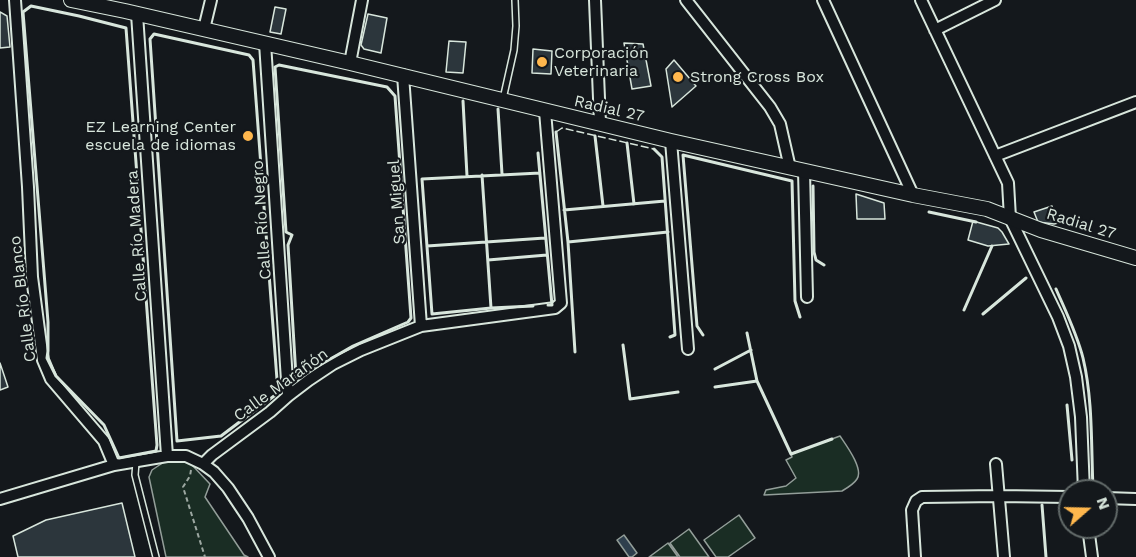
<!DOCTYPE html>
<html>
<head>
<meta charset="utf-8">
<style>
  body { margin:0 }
  #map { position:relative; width:1136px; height:557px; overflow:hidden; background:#14181c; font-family:"Work Sans",sans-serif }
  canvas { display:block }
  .north { position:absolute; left:1058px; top:479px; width:60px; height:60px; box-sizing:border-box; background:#14181c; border:2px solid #626a69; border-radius:50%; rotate:70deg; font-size:16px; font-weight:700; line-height:24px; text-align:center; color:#d8e6dc }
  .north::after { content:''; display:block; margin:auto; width:21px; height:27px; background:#ffb74d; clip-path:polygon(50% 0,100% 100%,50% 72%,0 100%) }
</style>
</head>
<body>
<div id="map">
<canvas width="1136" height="557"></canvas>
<div class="north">N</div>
</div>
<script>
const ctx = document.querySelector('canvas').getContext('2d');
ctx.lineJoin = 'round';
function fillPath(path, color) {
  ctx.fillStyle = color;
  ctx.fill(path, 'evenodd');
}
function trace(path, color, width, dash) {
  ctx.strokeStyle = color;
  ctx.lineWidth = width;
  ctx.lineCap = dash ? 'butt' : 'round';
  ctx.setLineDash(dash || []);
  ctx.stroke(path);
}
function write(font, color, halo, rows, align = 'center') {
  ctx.font = font + ' "Work Sans",sans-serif';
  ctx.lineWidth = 4.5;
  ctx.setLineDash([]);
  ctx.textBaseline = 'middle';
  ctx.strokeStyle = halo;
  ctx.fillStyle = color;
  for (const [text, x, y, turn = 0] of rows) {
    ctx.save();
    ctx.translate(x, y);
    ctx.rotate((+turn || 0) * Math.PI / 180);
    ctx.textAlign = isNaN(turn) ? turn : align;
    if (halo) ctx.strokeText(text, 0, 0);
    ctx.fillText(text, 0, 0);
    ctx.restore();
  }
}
const green = new Path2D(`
  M 840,436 C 846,445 864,469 857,479 C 854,484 847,488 842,491 L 764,495 L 766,490 L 786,486 L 796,478 L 786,460 L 792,457 L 791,454 Z
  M 163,460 L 186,461 L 192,465 L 210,484 L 205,497 L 244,555 L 248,557 L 166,557 L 149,477 L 152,470 L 164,462 Z
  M 739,515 L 755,538 L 728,557 L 716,557 L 704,540 Z
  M 689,529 L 709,557 L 680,557 L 670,543 Z
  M 668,543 L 678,557 L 649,557 Z`);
const water = new Path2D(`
  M 624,535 L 637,553 L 632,557 L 629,557 L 617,540 Z`);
const building = new Path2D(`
  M 275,7 L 286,9 L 281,34 L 270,32 Z
  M 0,12 L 7,16 L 10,47 L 0,48 Z
  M 368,14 L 387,18 L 381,53 L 364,49 L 361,45 Z
  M 449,41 L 466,42 L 463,73 L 446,72 Z
  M 624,43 L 643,44 L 651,86 L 632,89 Z
  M 533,49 L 552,51 L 551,74 L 532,73 Z
  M 674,60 L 696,86 L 672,107 L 666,69 Z
  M 856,194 L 884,203 L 885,219 L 857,219 Z
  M 1052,206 L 1058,223 L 1054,224 L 1038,222 L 1034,212 Z
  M 973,221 L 998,228 L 1002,232 L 1009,244 L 988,246 L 968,240 Z
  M 0,363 L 8,387 L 0,390 Z
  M 122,503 L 135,557 L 18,557 L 13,536 L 46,520 Z`);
const path = new Path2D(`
  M 191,470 L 190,476 L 183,487 L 205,557`);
const lane = new Path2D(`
  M 503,99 L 514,50 L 516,26 L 515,0
  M 136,462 L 135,475 L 156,557`);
const street = new Path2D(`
  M 15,0 L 28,187 L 32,277 L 43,360 L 51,379 L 104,441 L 114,465
  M 595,0 L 600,123
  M 686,0 L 770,107 L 780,124 L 790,168
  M 823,0 L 913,195
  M 921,0 L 1008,183 L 1010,218 L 1058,317 L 1069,346 L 1076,377 L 1081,417 L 1084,491
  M 137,14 L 167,456
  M 204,29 L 211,0
  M 935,30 L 995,0
  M 265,43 L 288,396
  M 350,63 L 362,0
  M 403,75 L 421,326
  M 671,141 L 688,349
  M 995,156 L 1136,102
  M 804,171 L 807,297
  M 203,464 L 212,455 L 270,412 L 288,396 L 309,380 L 333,364 L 361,350 L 421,326 L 555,308 L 561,303 L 545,111
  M 996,464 L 1004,557
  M 1106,498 L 1136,499
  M 0,499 L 114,465 L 167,456 L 186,456 L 203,464 L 214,472 L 228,488 L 248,518 L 269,557
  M 1088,527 L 1092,557
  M 915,557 L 912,510 L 916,501 L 922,497 L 998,496 L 1070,497`);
const secondary = new Path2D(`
  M 71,0 L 125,11 L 350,63 L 671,141 L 913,195 L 987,209 L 1041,230 L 1136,258`);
const fence = new Path2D(`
  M 556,132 L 562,128 L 654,149`);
const wall = new Path2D(`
  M 31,6 L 79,16 L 126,28 L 157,445 L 156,451 L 119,458 L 104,425 L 56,376 L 47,358 L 48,351 L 48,322 L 23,12 Z
  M 154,34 L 249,55 L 253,60 L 278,393 L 221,436 L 177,441 L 150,39 Z
  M 279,65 L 387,87 L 395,96 L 411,318 L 408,322 L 353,346 L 299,377 L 296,377 L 288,245 L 292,235 L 286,232 L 275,67 Z
  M 463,101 L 467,176
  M 498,109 L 502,174
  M 556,132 L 568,242 L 575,352
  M 595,136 L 603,206
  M 627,143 L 634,204
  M 654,149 L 662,157 L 675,335 L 670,337
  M 538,153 L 552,305 L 548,305
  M 482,175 L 491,308
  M 813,186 L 814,252 L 816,260 L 824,265
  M 564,210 L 665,201
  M 929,212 L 976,222
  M 568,242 L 668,232
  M 427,246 L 545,238
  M 488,260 L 547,255
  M 1056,289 C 1066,312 1077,334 1083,358 C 1093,400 1091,446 1093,488
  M 533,306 L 491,308 L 432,314 L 422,179 L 540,173
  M 964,310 L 992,246
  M 983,314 L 1026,278
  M 747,333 L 757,381 L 791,454 L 832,439
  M 703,335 L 697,326 L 683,155 L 792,181 L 795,301 L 800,317
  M 623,345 L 630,399 L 678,392
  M 715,369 L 751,350
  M 715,387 L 757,381
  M 1067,405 L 1072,460
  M 1042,505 L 1046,557`);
const markers = [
  [542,62,6,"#ffb74d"],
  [678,77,6,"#ffb74d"],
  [248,136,6,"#ffb74d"]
];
const poiNames = [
  ["Corporación",554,53],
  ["Veterinaria",554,71],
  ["Strong Cross Box",690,77],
  ["EZ Learning Center",236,127,"right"],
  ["escuela de idiomas",236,145,"right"]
];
const streetNames = [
  ["Radial 27",609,109,13],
  ["San Miguel",397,202,-94],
  ["Calle Río Negro",262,220,-94],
  ["Radial 27",1081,224,17],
  ["Calle Río Madera",137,236,-94],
  ["Calle Río Blanco",23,299,-97],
  ["Calle Marañón",281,385,-36]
];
fillPath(green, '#1a2d24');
trace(green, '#939e99', 1.5);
fillPath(water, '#2f3f4d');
trace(water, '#939e99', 1.5);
fillPath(building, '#2c363c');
trace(building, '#d8e6dc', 1.5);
trace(lane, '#d8e6dc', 8);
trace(street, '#d8e6dc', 14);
trace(secondary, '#d8e6dc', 16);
trace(path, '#9da8a2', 2, [4.5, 3]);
trace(lane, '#14181c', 5);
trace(street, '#14181c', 10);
trace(secondary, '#14181c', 14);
trace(fence, '#d8e6dc', 1.5, [8, 3]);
trace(wall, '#d8e6dc', 3);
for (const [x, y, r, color] of markers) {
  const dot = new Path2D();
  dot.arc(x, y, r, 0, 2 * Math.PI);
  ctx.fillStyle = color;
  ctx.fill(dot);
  trace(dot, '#14181c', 2);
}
write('16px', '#d8e6dc', '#14181c', poiNames, 'left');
write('16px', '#d8e6dc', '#14181c', streetNames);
</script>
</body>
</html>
